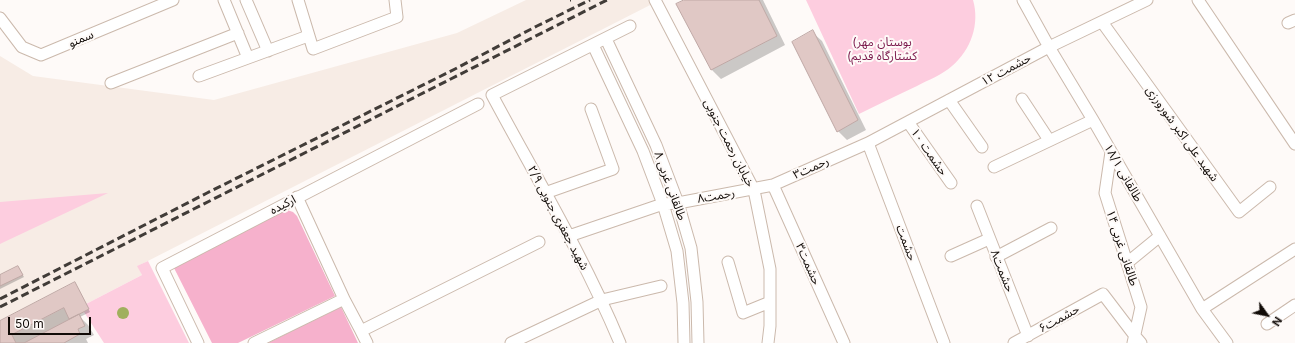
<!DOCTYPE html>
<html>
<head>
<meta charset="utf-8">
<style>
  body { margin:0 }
  #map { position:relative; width:1295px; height:343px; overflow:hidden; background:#fefaf8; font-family:Inter,sans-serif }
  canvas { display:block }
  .north { position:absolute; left:1247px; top:295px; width:40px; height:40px; -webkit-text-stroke:3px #fefaf8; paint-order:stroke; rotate:123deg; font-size:11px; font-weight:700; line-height:16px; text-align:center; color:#110b07 }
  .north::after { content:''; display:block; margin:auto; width:14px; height:18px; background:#110b07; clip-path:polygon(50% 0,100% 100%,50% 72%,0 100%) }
  .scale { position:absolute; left:8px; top:317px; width:83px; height:18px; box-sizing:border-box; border:2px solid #110b07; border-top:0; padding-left:5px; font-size:12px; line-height:14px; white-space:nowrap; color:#110b07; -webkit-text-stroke:3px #fefaf8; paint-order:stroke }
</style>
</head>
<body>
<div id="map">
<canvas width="1295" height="343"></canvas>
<div class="north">N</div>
<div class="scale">50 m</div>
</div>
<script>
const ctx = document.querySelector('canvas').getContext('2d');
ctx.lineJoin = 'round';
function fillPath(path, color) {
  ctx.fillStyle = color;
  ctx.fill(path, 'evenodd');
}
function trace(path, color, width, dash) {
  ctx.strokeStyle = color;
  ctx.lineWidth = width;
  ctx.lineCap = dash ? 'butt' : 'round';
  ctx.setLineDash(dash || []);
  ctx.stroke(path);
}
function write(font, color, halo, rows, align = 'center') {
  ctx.font = font + ' Inter,"Noto Sans Arabic",sans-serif';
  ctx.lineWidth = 4;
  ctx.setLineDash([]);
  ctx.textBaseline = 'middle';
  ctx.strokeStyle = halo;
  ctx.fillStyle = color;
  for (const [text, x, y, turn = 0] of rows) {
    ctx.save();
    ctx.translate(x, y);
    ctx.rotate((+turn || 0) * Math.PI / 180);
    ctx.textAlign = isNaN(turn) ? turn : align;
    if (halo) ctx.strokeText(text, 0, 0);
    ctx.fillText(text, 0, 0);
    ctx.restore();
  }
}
const built = new Path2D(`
  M 526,0 L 660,0 L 138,266 L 142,275 L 86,304 L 89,309 L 80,314 L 85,326 L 78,329 L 80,334 L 64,343 L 0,343 L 0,56 L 33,76 L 214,100 L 457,33 Z`);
const green = new Path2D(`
  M 806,0 L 973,0 C 980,24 971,50 952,66 C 942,75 928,80 917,86 C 897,95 878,105 859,114 Z
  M 108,193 L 2,243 L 0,244 L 0,202 Z
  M 148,261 L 189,343 L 104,343 L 84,312 L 89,309 L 86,304 L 142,275 L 137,266 Z`);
const forest = new Path2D(`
  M 287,210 L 293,212 L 297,216 L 335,296 L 238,343 L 212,343 L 174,268 L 277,212 Z
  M 341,307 L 358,343 L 268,343 Z`);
const water = new Path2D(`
  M117 313a6 6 0 1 1 12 0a6 6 0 1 1-12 0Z`);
const shadow = new Path2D(`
  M 686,0 L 763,0 L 785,45 L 721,79 L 712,70 L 678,4 Z
  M 812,32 L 822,41 L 866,130 L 847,140 L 838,131 Z
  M 18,267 L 24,277 L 0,289 L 0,276 Z
  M 75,283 L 90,312 L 80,317 L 88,325 L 94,335 L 86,339 L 88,343 L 0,343 L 0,322 Z`);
const building = new Path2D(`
  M 684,0 L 759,0 L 777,36 L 711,70 L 676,4 Z
  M 813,30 L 858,120 L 837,132 L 792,42 Z
  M 18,266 L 23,275 L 0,286 L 0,275 Z
  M 75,282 L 89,309 L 24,343 L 0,343 L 0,321 Z
  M 64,308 L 69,319 L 79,314 L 85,326 L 78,329 L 80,334 L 64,343 L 16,343 L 12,335 Z`);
const minor = new Path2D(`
  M 224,0 L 248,58 L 308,36
  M 246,0 L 268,51
  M 298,0 L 313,49 L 397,17 L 395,0
  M 655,0 L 754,190 L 770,269 L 770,326 L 768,343
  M 1023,0 L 1049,47 L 1093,120 L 1202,309 L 1227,343
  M 1198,0 L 1295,144
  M 0,18 L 22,47 L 41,55 L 173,0
  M 1102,22 L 1239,212 L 1270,187
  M 1288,23 L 1295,20
  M 606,39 L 656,145 L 678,203 L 691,248 L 697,302 L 698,343
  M 593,45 L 643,151 L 663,204 L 677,251 L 683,303 L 684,343
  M 199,76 L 248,58
  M 111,83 L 238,33
  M 1022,99 L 1049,140
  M 949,100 L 982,147
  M 908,122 L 951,183
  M 868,143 L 944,343
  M 1111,152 L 1105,193 L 1141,307 L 1133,343
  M 994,167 L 1093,120
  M 773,185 L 844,343
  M 545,193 L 613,169 L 591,109
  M 977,206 L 1028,336
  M 569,236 L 663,204 L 678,203 L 773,185 L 868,143 L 1049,47 L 1147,0
  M 951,256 L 989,239
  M 996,257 L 1051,228
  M 728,262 L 743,313 L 770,302
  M 1127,263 L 1160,236
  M 344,299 L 361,331 L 539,242
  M 1202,309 L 1295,249
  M 1267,324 L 1295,305
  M 361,331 L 367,343
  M 198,343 L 162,268 L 478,104
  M 254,343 L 344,299 L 297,197
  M 511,343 L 602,300 L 661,286
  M 620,343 C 584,257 536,177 492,95 L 630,26
  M 1014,343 L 1103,294 L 1135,336 L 1141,343`);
const rail = new Path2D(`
  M 570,0 L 571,0
  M 0,299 L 207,193 L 455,69 L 537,26 L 590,0
  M 0,307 L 607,0`);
const streetNames = [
  ["سمنو",81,39,-23],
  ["حشمت ۱۲",1006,70,-28],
  ["شهید علی اکبر شورورزی",1182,134,54],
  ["خیابان رحمت جنوبی",729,143,63],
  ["حشمت ۱۰",929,152,55],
  ["رحمت۳",811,168,-24],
  ["طالقانی ۱۸/۱",1123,173,60],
  ["طالقانی غربی ۸",670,186,70],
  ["رحمت۸",716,196,-10],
  ["ارکیده",283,205,-27],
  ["شهید جعفری جنوبی ۲/۹",558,218,62],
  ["حشمت",906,243,69],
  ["طالقانی غربی ۱۴",1122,248,72],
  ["حشمت۳",808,264,66],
  ["حشمت۸",1002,271,68],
  ["حشمت۶",1059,319,-29]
];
const parkNames = [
  ["(بوستان مهر",882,42],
  ["(کشتارگاه قدیم",882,56]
];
fillPath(built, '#f7ece5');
fillPath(green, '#fdcddf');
fillPath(forest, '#f6b1cc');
fillPath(water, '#a0b05d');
fillPath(shadow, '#0003');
fillPath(building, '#e0c8c5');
trace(building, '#bfa8a5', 1);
trace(minor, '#cbb9ac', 13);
trace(minor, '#fff', 11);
trace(rail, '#413c38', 3, [8, 4]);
write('12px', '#110b07', '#fefaf8', streetNames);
write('12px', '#7b194c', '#fefaf8', parkNames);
</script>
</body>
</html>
